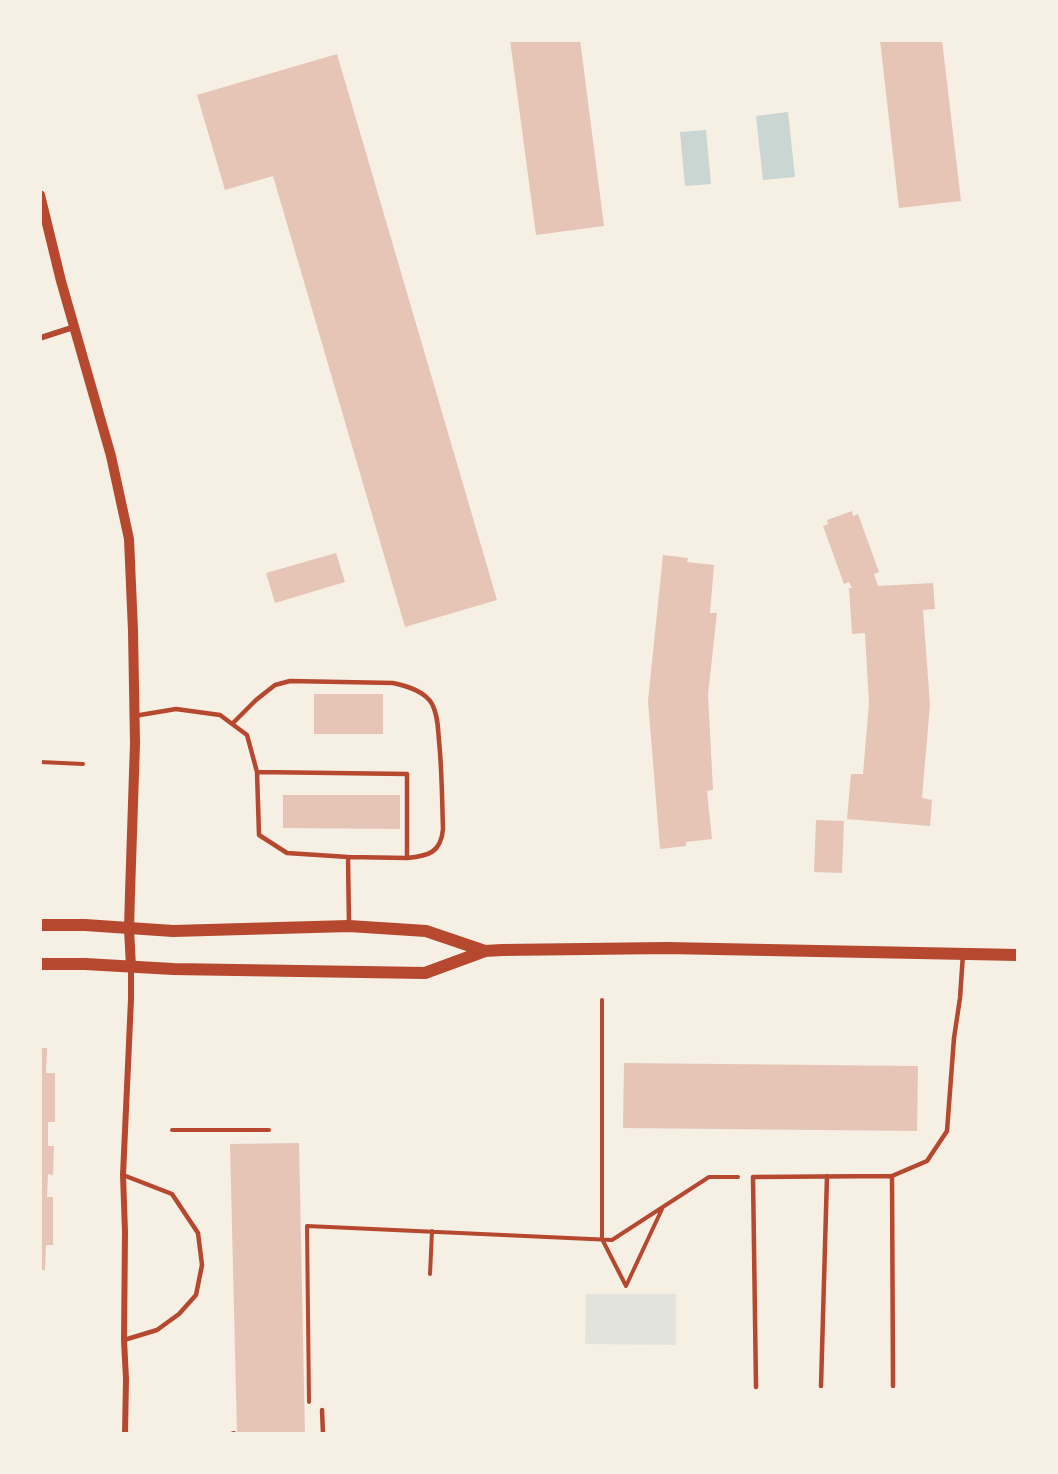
<!DOCTYPE html>
<html>
<head>
<meta charset="utf-8">
<style>
  body { margin:0 }
  #map { position:relative; width:1058px; height:1474px; overflow:hidden; background:#f6efe4; font-family:Raleway,sans-serif }
  canvas { display:block }
  .frame { position:absolute; inset:0; border:42px solid #f6efe4; pointer-events:none }
</style>
</head>
<body>
<div id="map">
<canvas width="1058" height="1474"></canvas>
<div class="frame"></div>
</div>
<script>
const ctx = document.querySelector('canvas').getContext('2d');
ctx.lineJoin = 'round';
function fillPath(path, color) {
  ctx.fillStyle = color;
  ctx.fill(path, 'evenodd');
}
function trace(path, color, width, dash) {
  ctx.strokeStyle = color;
  ctx.lineWidth = width;
  ctx.lineCap = dash ? 'butt' : 'round';
  ctx.setLineDash(dash || []);
  ctx.stroke(path);
}
const green = new Path2D(`
  M 586,1294 L 676,1294 L 676,1345 L 585,1344 Z`);
const water = new Path2D(`
  M 788,112 L 795,177 L 763,180 L 756,116 Z
  M 706,130 L 711,184 L 685,186 L 680,132 Z`);
const building = new Path2D(`
  M 510,40 L 580,40 L 604,226 L 536,235 Z
  M 880,40 L 942,40 L 961,201 L 899,208 Z
  M 337,54 L 497,600 L 405,627 L 273,176 L 225,190 L 197,95 Z
  M 852,511 L 853,516 L 858,514 L 879,572 L 874,574 L 878,586 L 933,583 L 935,609 L 923,610 L 930,705 L 922,798 L 932,800 L 930,826 L 847,819 L 851,774 L 863,774 L 869,703 L 865,633 L 852,634 L 849,588 L 852,588 L 849,582 L 844,584 L 823,526 L 828,524 L 827,520 Z
  M 336,553 L 345,582 L 275,603 L 266,573 Z
  M 663,555 L 688,558 L 687,562 L 714,565 L 710,613 L 717,613 L 708,695 L 713,790 L 707,791 L 712,839 L 686,842 L 686,846 L 660,849 L 648,701 Z
  M 314,694 L 383,694 L 383,734 L 314,734 Z
  M 283,795 L 400,795 L 400,829 L 283,828 Z
  M 816,820 L 844,821 L 842,873 L 814,872 Z
  M 40,1048 L 47,1048 L 46,1073 L 55,1073 L 55,1122 L 48,1122 L 48,1146 L 54,1146 L 53,1175 L 48,1174 L 47,1197 L 53,1197 L 53,1245 L 46,1245 L 45,1270 L 40,1270 Z
  M 624,1063 L 918,1066 L 917,1131 L 623,1128 Z
  M 299,1143 L 305,1434 L 237,1434 L 230,1144 Z`);
const path = new Path2D(`
  M 40,762 L 83,764
  M 602,1000 L 602,1239 L 626,1286 L 662,1209
  M 172,1130 L 269,1130
  M 430,1274 L 432,1231
  M 309,1402 L 307,1226 L 612,1240 L 709,1177 L 738,1177
  M 231,1434 L 234,1433`);
const service = new Path2D(`
  M 134,716 L 176,709 L 220,715 L 247,735 L 257,772 L 259,835 L 287,853 L 348,857 L 407,858 L 407,774 L 257,772
  M 232,724 L 256,700 L 275,685 L 290,681 L 393,683 C 407,686 425,691 432,704 C 438,715 438,729 439,741 C 442,770 442,800 443,829 C 441,853 428,856 407,858
  M 348,857 L 349,924
  M 123,1175 L 172,1194 L 198,1233 L 202,1265 L 196,1295 L 179,1314 L 157,1330 L 124,1340
  M 821,1386 L 827,1176
  M 893,1386 L 892,1176 L 927,1161 L 947,1131 L 954,1038 L 960,998 L 963,954
  M 756,1387 L 753,1177 L 892,1176
  M 322,1410 L 323,1434`);
const minor = new Path2D(`
  M 40,338 L 74,327
  M 125,1434 L 126,1379 L 124,1340 L 125,1232 L 123,1175 L 131,999 L 131,967`);
const tertiary = new Path2D(`
  M 40,195 L 61,281 L 111,456 L 129,539 L 133,631 L 135,743 L 130,893 L 129,929 L 131,967`);
const secondary = new Path2D(`
  M 40,925 L 85,925 L 173,931 L 349,926 L 426,931 L 485,951
  M 40,964 L 85,964 L 173,969 L 425,973 L 485,951 L 502,950 L 667,948 L 1018,955`);
fillPath(green, '#e2e4dc');
fillPath(water, '#c9d6d2');
fillPath(building, '#e6c5b7');
trace(path, '#b5482f', 4);
trace(service, '#b5482f', 4.5);
trace(minor, '#b5482f', 6);
trace(tertiary, '#b5482f', 10);
trace(secondary, '#b5482f', 12);
</script>
</body>
</html>
